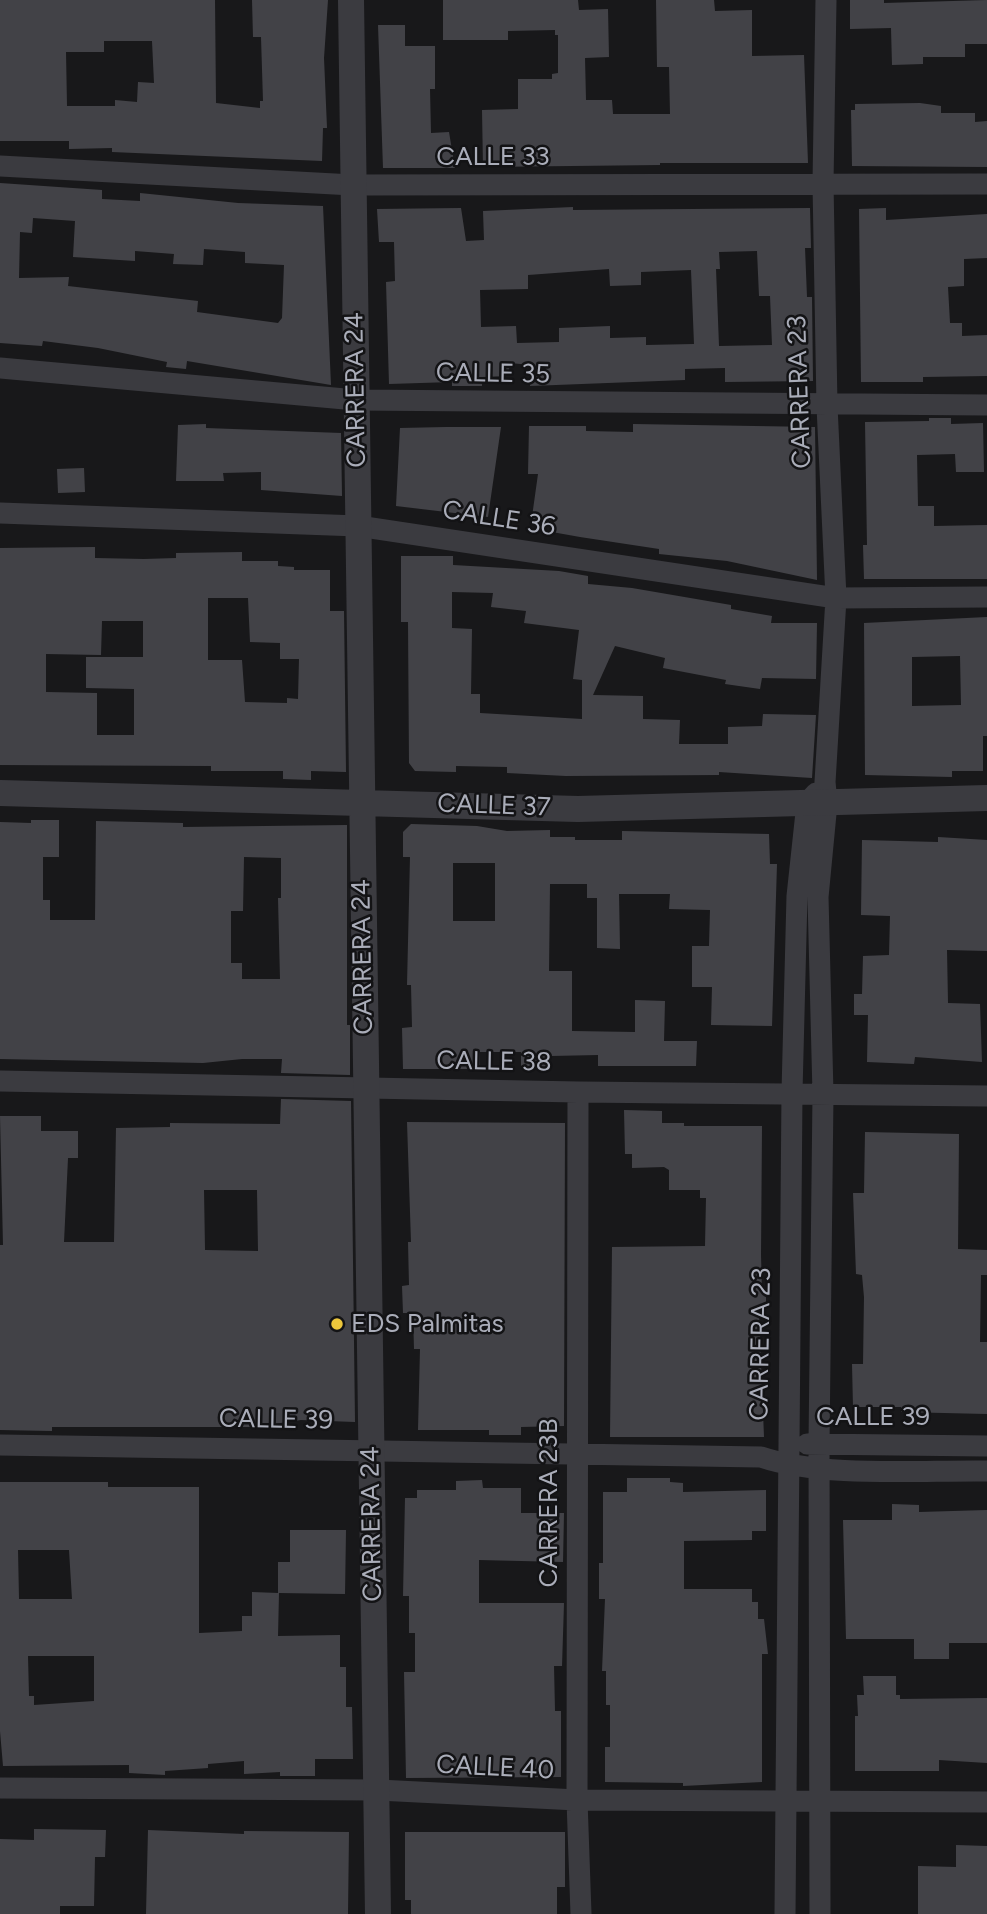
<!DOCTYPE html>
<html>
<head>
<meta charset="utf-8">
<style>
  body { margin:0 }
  canvas { display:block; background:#18181a }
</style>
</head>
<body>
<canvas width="987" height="1914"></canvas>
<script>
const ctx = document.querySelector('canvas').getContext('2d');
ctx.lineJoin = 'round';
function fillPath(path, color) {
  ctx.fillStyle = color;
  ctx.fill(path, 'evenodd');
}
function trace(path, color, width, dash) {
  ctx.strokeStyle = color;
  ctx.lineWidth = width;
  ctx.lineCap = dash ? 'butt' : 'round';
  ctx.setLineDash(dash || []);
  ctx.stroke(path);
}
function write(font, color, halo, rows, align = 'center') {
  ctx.font = font + ' Figtree,sans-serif';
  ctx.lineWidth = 5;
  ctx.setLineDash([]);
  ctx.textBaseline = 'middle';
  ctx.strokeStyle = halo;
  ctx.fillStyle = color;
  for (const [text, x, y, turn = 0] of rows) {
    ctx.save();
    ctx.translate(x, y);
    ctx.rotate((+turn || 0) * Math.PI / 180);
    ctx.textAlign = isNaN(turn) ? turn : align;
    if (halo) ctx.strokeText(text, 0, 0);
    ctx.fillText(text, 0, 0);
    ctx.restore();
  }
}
const building = new Path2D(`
  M 0,0 L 215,0 L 216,103 L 260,108 L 260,101 L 263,101 L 261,37 L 253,37 L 252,0 L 328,0 L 324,58 L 327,128 L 323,128 L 322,161 L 112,152 L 112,148 L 69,149 L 69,141 L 0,141 ZM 104,41 L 152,41 L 154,83 L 138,82 L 137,102 L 115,100 L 115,106 L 67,106 L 66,52 L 104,52 Z
  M 443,0 L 578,0 L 579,10 L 608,9 L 609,57 L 585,58 L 586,100 L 612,100 L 613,114 L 670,114 L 669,67 L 657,67 L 656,0 L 714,0 L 715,11 L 752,10 L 752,56 L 804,55 L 808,163 L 660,163 L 660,165 L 483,167 L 482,110 L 518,109 L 518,79 L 552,79 L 552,74 L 558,73 L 558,35 L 555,35 L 555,30 L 508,31 L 508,40 L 443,40 Z
  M 850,0 L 884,0 L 884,3 L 987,0 L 987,44 L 965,44 L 965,57 L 923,57 L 923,64 L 892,65 L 891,28 L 850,29 Z
  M 378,25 L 405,25 L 405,46 L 435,46 L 435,89 L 430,89 L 431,133 L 449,132 L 455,168 L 383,168 Z
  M 920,103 L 941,106 L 941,113 L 975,113 L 975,122 L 987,121 L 987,167 L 852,166 L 851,110 L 855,110 L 855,104 Z
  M 0,183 L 102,190 L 102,199 L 140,201 L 140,193 L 238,203 L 323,206 L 331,385 L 187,361 L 186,369 L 166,367 L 167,362 L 98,348 L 43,341 L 42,346 L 0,343 ZM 33,218 L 75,221 L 73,257 L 135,261 L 135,251 L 174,254 L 173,264 L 203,265 L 204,249 L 245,252 L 245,263 L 284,265 L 282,318 L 278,323 L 197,312 L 198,301 L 68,286 L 69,277 L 19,278 L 20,232 L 32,233 Z
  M 573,207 L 573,210 L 810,208 L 811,248 L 805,248 L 807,297 L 812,297 L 813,381 L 725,382 L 725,368 L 685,369 L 685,380 L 530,386 L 531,365 L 510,363 L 508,376 L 482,377 L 482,386 L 452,386 L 452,382 L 389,384 L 386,282 L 395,281 L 394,242 L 379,242 L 377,209 L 461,208 L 466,241 L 484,240 L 483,211 ZM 757,251 L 759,296 L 770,296 L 772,345 L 719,346 L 716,269 L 720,269 L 719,252 ZM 609,269 L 610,286 L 641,285 L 641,272 L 691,270 L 694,344 L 646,345 L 646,337 L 610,338 L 610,326 L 559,328 L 559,342 L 517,343 L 516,326 L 481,327 L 480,290 L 528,289 L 528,275 Z
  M 886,208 L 886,220 L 987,214 L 987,258 L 964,259 L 964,286 L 948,287 L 950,323 L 962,323 L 962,336 L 987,335 L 987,376 L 923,377 L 923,382 L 861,382 L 859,209 Z
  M 929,418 L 951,418 L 951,424 L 983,423 L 984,472 L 956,472 L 955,454 L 917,455 L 918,506 L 934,506 L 934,526 L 987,525 L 987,579 L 864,579 L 863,545 L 867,545 L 865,422 L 929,421 Z
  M 206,424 L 206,428 L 341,433 L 342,496 L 261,490 L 261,472 L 223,473 L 224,481 L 176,481 L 178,425 Z
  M 633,424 L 815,427 L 817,580 L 727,561 L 659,554 L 659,549 L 580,537 L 552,532 L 552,527 L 531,524 L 538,474 L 528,474 L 529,426 L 586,426 L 586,431 L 633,432 Z
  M 446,427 L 501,427 L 488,517 L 396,506 L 400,428 Z
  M 84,468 L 85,492 L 58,493 L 57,469 Z
  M 95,547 L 95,558 L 144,559 L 176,558 L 176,553 L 242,552 L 242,561 L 278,561 L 278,566 L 294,567 L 294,570 L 330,570 L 330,611 L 344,611 L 346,772 L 311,771 L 311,780 L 283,779 L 283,771 L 211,771 L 211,766 L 0,765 L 0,548 ZM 208,598 L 248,598 L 250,642 L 280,643 L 280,659 L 299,659 L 298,699 L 287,698 L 287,703 L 245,702 L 242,660 L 208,660 ZM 102,621 L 143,621 L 143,657 L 86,657 L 86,688 L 134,689 L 134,735 L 97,735 L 97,693 L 46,692 L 46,654 L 101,655 Z
  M 401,556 L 453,556 L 453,565 L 559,571 L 588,576 L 588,584 L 632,588 L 731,605 L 731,609 L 772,616 L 771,623 L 817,623 L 816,679 L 762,678 L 760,689 L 725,684 L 726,680 L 663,668 L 665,658 L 615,646 L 593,695 L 643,696 L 643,719 L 680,720 L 679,744 L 728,744 L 728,727 L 762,726 L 763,714 L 816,715 L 812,778 L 719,772 L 719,775 L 566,776 L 507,773 L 507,767 L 456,766 L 456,772 L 415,771 L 409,763 L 408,622 L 401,622 ZM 452,592 L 493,593 L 491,607 L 526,611 L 524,623 L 579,630 L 573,679 L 582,680 L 582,719 L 480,713 L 480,694 L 471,694 L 472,629 L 452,628 Z
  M 987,617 L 987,736 L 983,736 L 983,771 L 952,771 L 952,777 L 865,775 L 864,623 ZM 960,656 L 961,705 L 912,706 L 912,657 Z
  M 31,820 L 59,820 L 59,857 L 43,857 L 43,900 L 50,900 L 50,920 L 95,920 L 96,821 L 183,823 L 183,827 L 347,825 L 347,1025 L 350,1025 L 350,1075 L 281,1073 L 282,1059 L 242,1059 L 203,1063 L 0,1059 L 0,822 L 31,823 ZM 244,857 L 281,858 L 281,898 L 278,898 L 280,979 L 242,979 L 242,963 L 231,963 L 231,911 L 243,911 Z
  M 411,824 L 477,826 L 507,831 L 550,830 L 550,837 L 575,837 L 575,840 L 622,840 L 622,831 L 769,834 L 770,864 L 777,864 L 772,1026 L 711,1025 L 712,987 L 692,987 L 692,946 L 709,946 L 710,910 L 669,909 L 670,894 L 619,894 L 620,949 L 597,948 L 597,898 L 587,898 L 587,884 L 550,884 L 549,971 L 572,971 L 572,1031 L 635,1032 L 635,1000 L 665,1001 L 664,1041 L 697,1041 L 696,1066 L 598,1066 L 598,1055 L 551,1056 L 551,1067 L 521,1067 L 521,1052 L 480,1052 L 480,1069 L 403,1069 L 402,1028 L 412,1027 L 411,985 L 407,985 L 410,857 L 403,857 L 403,832 ZM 453,863 L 495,863 L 495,921 L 453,921 Z
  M 938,837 L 987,840 L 987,951 L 947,950 L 948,1003 L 980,1004 L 982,1062 L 915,1057 L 914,1064 L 867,1062 L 868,1015 L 854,1015 L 854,994 L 862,994 L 863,956 L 889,955 L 890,916 L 861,915 L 862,840 L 938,842 Z
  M 281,1099 L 351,1101 L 355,1422 L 301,1420 L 253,1427 L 52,1427 L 52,1431 L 0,1430 L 0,1245 L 3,1245 L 0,1116 L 41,1116 L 41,1131 L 78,1131 L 78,1158 L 68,1158 L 64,1242 L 114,1242 L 116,1128 L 170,1127 L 170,1123 L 280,1124 ZM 204,1190 L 257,1190 L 258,1251 L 205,1250 Z
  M 624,1110 L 662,1111 L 662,1123 L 684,1123 L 684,1126 L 762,1126 L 761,1255 L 762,1292 L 766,1292 L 766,1313 L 759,1313 L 764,1437 L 610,1437 L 612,1247 L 705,1246 L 706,1198 L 700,1198 L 700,1190 L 669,1190 L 669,1170 L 664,1167 L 632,1168 L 632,1154 L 625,1154 Z
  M 407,1122 L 565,1123 L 564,1426 L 521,1427 L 521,1435 L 489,1435 L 489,1430 L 418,1430 L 420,1349 L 414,1349 L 413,1313 L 403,1313 L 402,1286 L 409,1285 L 408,1242 L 411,1242 Z
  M 865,1132 L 959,1134 L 958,1249 L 987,1250 L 987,1275 L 981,1275 L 980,1342 L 987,1342 L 987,1414 L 901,1412 L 901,1407 L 853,1407 L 852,1364 L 863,1364 L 864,1297 L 862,1275 L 856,1274 L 853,1193 L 864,1193 Z
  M 627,1478 L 670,1478 L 670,1482 L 683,1483 L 683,1492 L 766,1490 L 766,1531 L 752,1531 L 752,1540 L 684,1541 L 684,1589 L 752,1589 L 752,1602 L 758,1602 L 758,1619 L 764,1619 L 768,1654 L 762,1654 L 762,1782 L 683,1786 L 683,1783 L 605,1782 L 605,1747 L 610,1747 L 610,1705 L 606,1705 L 606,1671 L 602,1671 L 605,1599 L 599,1599 L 599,1563 L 603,1563 L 603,1492 L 627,1492 Z
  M 482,1480 L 483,1488 L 521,1488 L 521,1513 L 564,1513 L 563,1562 L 479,1560 L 479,1603 L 564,1603 L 562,1666 L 554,1666 L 555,1711 L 561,1711 L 561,1777 L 406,1778 L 404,1672 L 415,1672 L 415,1633 L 409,1633 L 409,1596 L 403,1596 L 405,1498 L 417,1498 L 417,1490 L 456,1490 L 456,1481 Z
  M 0,1482 L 108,1482 L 108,1487 L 199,1487 L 199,1633 L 242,1631 L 242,1616 L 252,1616 L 252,1592 L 278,1593 L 278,1562 L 290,1562 L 290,1530 L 346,1530 L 345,1594 L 279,1593 L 278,1636 L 340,1635 L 340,1667 L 346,1667 L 346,1707 L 352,1707 L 353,1759 L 315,1759 L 315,1776 L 280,1776 L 280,1772 L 244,1774 L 244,1761 L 208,1764 L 208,1768 L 165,1771 L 165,1775 L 129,1773 L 129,1765 L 3,1766 L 0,1731 ZM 18,1550 L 69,1550 L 72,1599 L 19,1599 ZM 28,1656 L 94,1656 L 94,1701 L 34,1705 L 34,1696 L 29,1696 Z
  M 892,1504 L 919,1505 L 919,1512 L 987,1510 L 987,1643 L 949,1643 L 949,1659 L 914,1659 L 914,1639 L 846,1639 L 843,1520 L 892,1520 Z
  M 863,1676 L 896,1676 L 896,1695 L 900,1695 L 900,1699 L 987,1698 L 987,1763 L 939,1760 L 939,1771 L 855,1771 L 855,1716 L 858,1716 L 857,1695 L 864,1695 Z
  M 34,1829 L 106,1830 L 105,1857 L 95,1857 L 94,1906 L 60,1906 L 60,1914 L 0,1914 L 0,1839 L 34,1840 Z
  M 148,1830 L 244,1834 L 244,1831 L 349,1832 L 348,1914 L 146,1914 Z
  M 405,1832 L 565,1832 L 565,1887 L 557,1887 L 557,1914 L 411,1914 L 411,1900 L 405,1900 Z
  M 956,1845 L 987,1846 L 987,1914 L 918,1914 L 918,1866 L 956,1867 Z`);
const minor = new Path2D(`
  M 0,166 L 353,185 L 987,184
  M 0,368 L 356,400 L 987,405
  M 0,513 L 358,526 L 836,598 L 987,597
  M 0,1081 L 578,1092 L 987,1096
  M 578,1092 L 577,1800 L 581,1914
  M 807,1444 L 987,1446
  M 0,1445 L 761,1457 C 823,1478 920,1470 987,1471
  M 0,1788 L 378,1790 L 577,1800 L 987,1802
  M 785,1914 L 792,1092 L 797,896 L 807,803 L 816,793
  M 820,1914 L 819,1444 L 823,1094 L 818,897 L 827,803 L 825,782 L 836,598 L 827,406 L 823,183 L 826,0`);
const tertiary = new Path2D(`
  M 351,0 L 378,1914
  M 0,793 L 578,809 L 987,798`);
const markers = [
  [337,1324,7,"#edc73c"]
];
const streetNames = [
  ["CALLE 33",493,157],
  ["CALLE 35",493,374,1],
  ["CARRERA 24",356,390,-91],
  ["CARRERA 23",800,392,-92],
  ["CALLE 36",499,519,9],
  ["CALLE 37",494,806,2],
  ["CARRERA 24",363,957,-91],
  ["CALLE 38",494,1062,1],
  ["CARRERA 23",761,1344,-89],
  ["CALLE 39",873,1417],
  ["CALLE 39",276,1420,1],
  ["CARRERA 23B",549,1503,-90],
  ["CARRERA 24",372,1524,-91],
  ["CALLE 40",495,1768,3]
];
const poiNames = [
  ["EDS Palmitas",351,1324]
];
fillPath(building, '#424247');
trace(minor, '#3b3b40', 21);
trace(tertiary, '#3b3b40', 26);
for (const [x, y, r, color] of markers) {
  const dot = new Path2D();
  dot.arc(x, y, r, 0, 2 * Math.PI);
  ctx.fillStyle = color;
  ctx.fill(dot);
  trace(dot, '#131315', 2.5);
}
write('26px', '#aaadb9', '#131315', streetNames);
write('26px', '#aaadb9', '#131315', poiNames, 'left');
</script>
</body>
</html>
